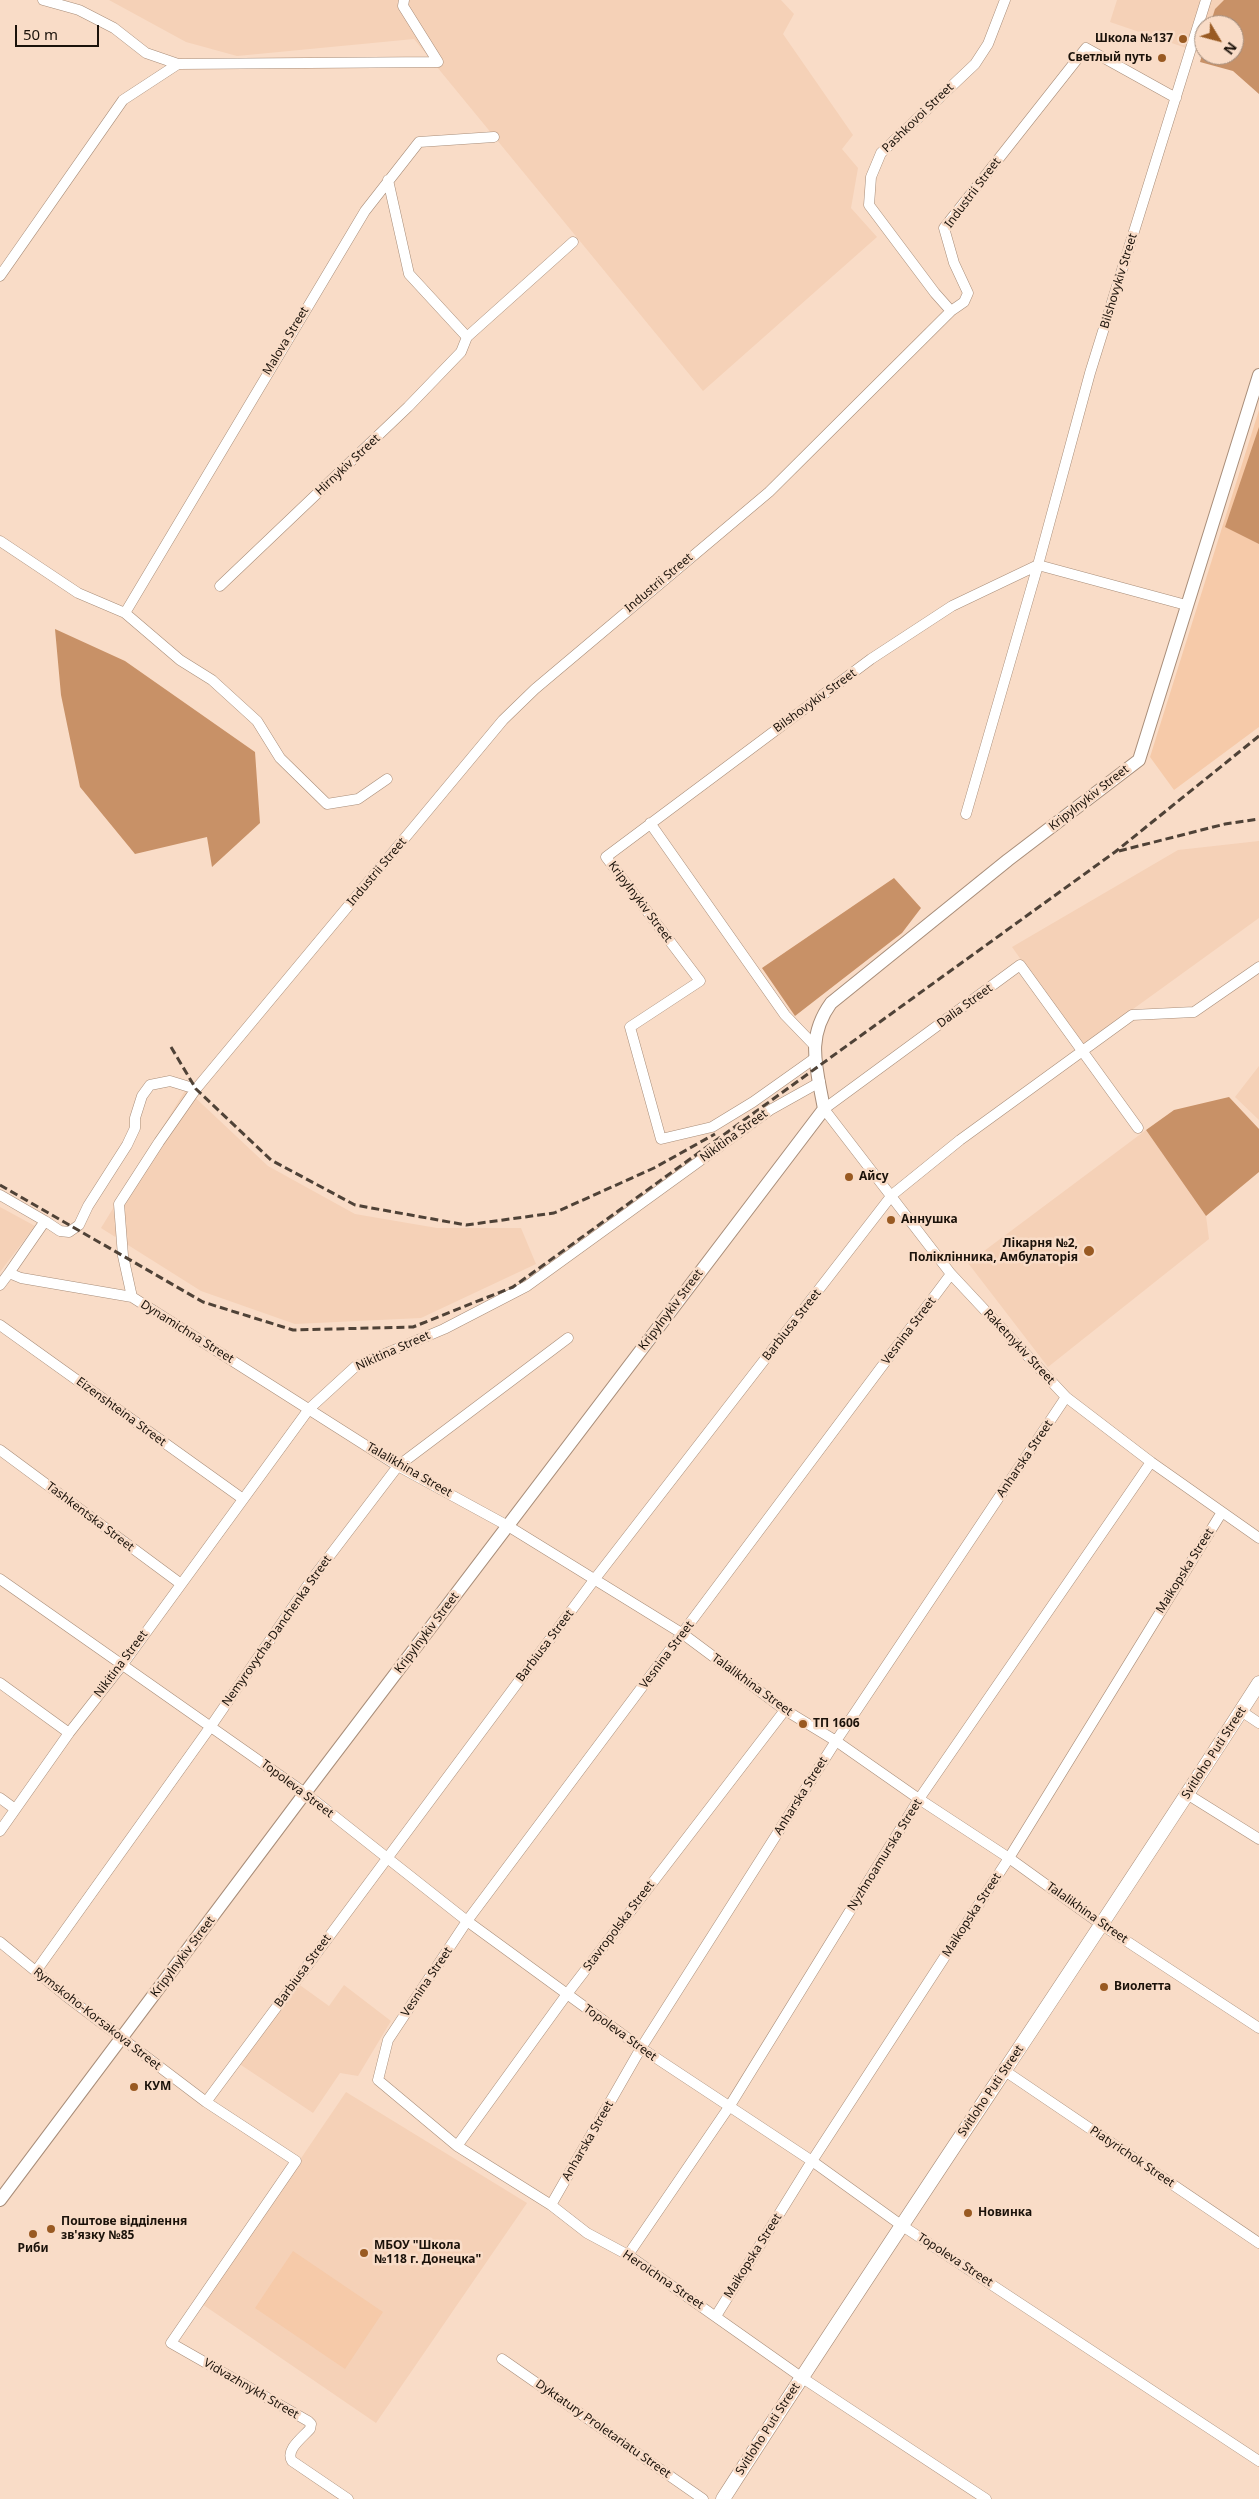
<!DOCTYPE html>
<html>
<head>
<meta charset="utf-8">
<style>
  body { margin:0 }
  #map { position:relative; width:1259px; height:2499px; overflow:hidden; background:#f9dcc7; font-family:"Noto Sans",sans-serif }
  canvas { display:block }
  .north { position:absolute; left:1194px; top:15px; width:50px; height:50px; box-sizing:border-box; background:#f9dcc7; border:1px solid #a08b7b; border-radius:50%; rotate:127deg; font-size:14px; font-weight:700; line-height:20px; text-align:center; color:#1b120a }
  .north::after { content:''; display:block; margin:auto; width:18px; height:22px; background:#995a22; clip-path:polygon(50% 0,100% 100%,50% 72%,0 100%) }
  .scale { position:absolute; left:15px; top:25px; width:84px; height:22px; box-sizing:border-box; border:2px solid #1b120a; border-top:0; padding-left:6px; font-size:15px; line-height:18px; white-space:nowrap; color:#1b120a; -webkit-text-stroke:4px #f9dcc7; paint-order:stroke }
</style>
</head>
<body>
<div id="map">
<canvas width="1259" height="2499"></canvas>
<div class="north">N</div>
<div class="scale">50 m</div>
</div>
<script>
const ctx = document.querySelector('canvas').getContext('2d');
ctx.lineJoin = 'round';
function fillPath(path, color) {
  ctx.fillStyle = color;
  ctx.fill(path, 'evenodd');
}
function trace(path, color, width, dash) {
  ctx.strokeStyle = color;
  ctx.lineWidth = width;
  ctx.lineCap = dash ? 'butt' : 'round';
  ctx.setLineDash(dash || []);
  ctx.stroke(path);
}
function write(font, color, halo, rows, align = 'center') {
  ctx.font = font + ' "Noto Sans",sans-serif';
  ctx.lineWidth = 5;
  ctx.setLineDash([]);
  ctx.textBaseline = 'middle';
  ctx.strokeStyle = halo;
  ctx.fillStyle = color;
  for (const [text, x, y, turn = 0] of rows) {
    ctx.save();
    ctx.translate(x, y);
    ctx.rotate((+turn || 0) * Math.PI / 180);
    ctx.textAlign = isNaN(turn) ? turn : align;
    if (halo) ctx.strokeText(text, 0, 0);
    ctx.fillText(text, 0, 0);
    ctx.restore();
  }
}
const built = new Path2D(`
  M 109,0 L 781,0 L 794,14 L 783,34 L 853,135 L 842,149 L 858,168 L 851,208 L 877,237 L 703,391 L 414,39 L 237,56 L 186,42 Z
  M 1117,0 L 1259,0 L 1234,55 L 1234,25 L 1204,25 L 1204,54 L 1110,22 Z
  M 1259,841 L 1259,918 L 1082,1046 L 1012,947 L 1178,850 Z
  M 1259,1066 L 1259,1120 L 1235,1097 Z
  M 186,1089 L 268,1166 L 355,1214 L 437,1228 L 521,1228 L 536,1264 L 421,1318 L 295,1324 L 201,1291 L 101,1228 Z
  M 1146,1130 L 1206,1216 L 1209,1239 L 1048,1367 L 968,1263 Z
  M 0,1207 L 35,1226 L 0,1272 Z
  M 297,1983 L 329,2006 L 344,1985 L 391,2021 L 358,2076 L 340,2073 L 313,2113 L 238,2063 Z
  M 346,2092 L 527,2203 L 376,2423 L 202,2304 Z`);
const green = new Path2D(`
  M 1259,410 L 1259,727 L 1174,790 L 1150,757 Z
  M 293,2251 L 383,2312 L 345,2369 L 255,2308 Z`);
const forest = new Path2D(`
  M 1224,0 L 1259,0 L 1259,94 L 1233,71 L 1200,62 L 1204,48 L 1204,55 L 1234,55 L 1234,25 L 1210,25 L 1215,9 Z
  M 1259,427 L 1259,544 L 1225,527 Z
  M 55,629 L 125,661 L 255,752 L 260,823 L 212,867 L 207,837 L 135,854 L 80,787 L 61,695 Z
  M 894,878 L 921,908 L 902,933 L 795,1016 L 762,968 Z
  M 1229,1097 L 1259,1129 L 1259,1172 L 1206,1216 L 1146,1130 L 1174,1110 Z`);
const minor = new Path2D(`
  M 43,0 L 79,10 L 114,28 L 146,53 L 178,64
  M 404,0 L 403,6 L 438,62
  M 388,180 L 409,274 L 467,337
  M 0,276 L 123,100 L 178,64 L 438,62
  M 951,311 L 935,293 L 869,205 L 871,177 L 881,153 L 975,64 L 988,44 L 1005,0
  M 0,541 L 78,593 L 125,613 L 180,660 L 212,680 L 257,721 L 280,758 L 327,804 L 358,799 L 387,779
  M 220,586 L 408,407 L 461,352 L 467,337 L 573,242
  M 125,613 L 365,211 L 419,142 L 494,137
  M 966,814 L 1038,565 L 1090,373 L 1206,0
  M 650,823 L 785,1015 L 813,1044
  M 815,1058 L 753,1102 L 712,1127 L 661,1139 L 630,1027 L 700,981 L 606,857 L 871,659 L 952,606 L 1038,565 L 1186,605
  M 1138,1128 L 1020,965 L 824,1109 L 951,1274 L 1066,1397 L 1151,1462 L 1259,1538
  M 0,1195 L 45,1221 L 9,1273
  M 45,1221 L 60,1231 L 69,1232 L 79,1225 L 88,1206 L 127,1145 L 135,1128 L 135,1118 L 142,1096 L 150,1085 L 170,1081 L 196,1089
  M 951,1274 L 467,1921 L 388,2040 L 378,2080 L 457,2146 L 551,2205 L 587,2233 L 628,2255 L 801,2377 L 986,2499
  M 0,1285 L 9,1273 L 21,1278 L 132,1297 L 398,1466 L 508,1526 L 683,1634 L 785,1710 L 836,1741 L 919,1799 L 1009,1858 L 1102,1925 L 1259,2028
  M 132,1297 L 123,1256 L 119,1204 L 159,1142 L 196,1089 L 503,720 L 535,689 L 769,492 L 951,311 L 964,302 L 968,293 L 954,263 L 944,228 L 1086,48 L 1176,98
  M 0,1325 L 243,1499
  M 0,1450 L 181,1584
  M 0,1579 L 305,1793 L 467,1921 L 641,2048 L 812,2161 L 901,2225 L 1259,2461
  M 0,1683 L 69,1733
  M 1241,1711 L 1259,1723
  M 1187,1794 L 1259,1839
  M 0,1798 L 15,1809
  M 0,1831 L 69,1733 L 123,1664 L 309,1409 L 356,1366 L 444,1329 L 527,1286 L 770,1110 L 820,1082
  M 0,1942 L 66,1996 L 206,2102 L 296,2161 L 171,2343 L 308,2421 L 311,2424 L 310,2429 C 302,2438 285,2450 292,2461 L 348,2499
  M 36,1971 L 211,1726 L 312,1579 L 398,1466 L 568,1338
  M 1005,2071 L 1259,2243
  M 206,2102 L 594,1580 L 892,1195 L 960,1140 L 1132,1015 L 1194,1012 L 1259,967
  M 457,2146 L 567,1994 L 785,1710
  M 551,2205 L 641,2048 L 836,1741 L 1066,1397
  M 628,2255 L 729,2107 L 919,1799 L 1151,1462
  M 716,2316 L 812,2161 L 1009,1858 L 1222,1512
  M 502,2359 L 703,2499`);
const tertiary = new Path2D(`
  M 0,2200 L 305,1793 L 824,1109 C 817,1068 805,1039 831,1003 L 1008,860 L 1139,760 L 1259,375`);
const secondary = new Path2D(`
  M 723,2499 C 899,2225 1083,1957 1259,1683`);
const rail = new Path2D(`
  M 1119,851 L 1225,824 L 1259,819
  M 171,1047 L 196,1089 L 271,1160 L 355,1205 L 466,1225 L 554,1213 L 654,1168 L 715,1134
  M 0,1185 L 203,1302 L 293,1330 L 413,1327 L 513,1287 L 1115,852 L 1259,736`);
const markers = [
  [1183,39,5,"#995a22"],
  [1162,58,5,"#995a22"],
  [849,1177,5,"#995a22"],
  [891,1220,5,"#995a22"],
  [1089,1251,6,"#995a22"],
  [803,1724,5,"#995a22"],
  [1104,1987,5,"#995a22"],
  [134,2087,5,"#995a22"],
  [968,2213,5,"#995a22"],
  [51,2229,5,"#995a22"],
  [33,2234,5,"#995a22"],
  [364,2253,5,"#995a22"]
];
const poiNames = [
  ["Школа №137",1173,39,"right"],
  ["Светлый путь",1152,58,"right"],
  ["Айсу",859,1177],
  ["Аннушка",901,1220],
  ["Лікарня №2,",1078,1244,"right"],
  ["Поліклінника, Амбулаторія",1078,1258,"right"],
  ["ТП 1606",813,1724],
  ["Виолетта",1114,1987],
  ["КУМ",144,2087],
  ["Новинка",978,2213],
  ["Поштове відділення",61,2222],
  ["зв'язку №85",61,2236],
  ["МБОУ \"Школа",374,2246],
  ["№118 г. Донецка\"",374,2260],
  ["Риби",33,2249,"center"]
];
const streetNames = [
  ["Pashkovoi Street",918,118,-44],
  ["Industrii Street",973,193,-53],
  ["Bilshovykiv Street",1119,281,-73],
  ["Malova Street",286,341,-59],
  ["Hirnykiv Street",348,465,-43],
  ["Industrii Street",659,583,-40],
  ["Bilshovykiv Street",815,701,-36],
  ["Kripylnykiv Street",1089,798,-38],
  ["Industrii Street",377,872,-50],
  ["Kripylnykiv Street",640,902,53],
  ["Dalia Street",965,1006,-36],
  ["Nikitina Street",734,1136,-36],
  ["Kripylnykiv Street",671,1310,-53],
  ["Barbiusa Street",792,1325,-52],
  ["Vesnina Street",909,1331,-53],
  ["Dynamichna Street",187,1332,32],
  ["Raketnykiv Street",1019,1347,47],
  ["Nikitina Street",393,1351,-24],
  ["Eizenshteina Street",121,1412,36],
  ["Anharska Street",1025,1459,-56],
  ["Talalikhina Street",409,1470,30],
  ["Tashkentska Street",90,1517,37],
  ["Maikopska Street",1185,1571,-58],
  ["Nemyrovycha-Danchenka Street",277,1631,-55],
  ["Kripylnykiv Street",427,1633,-53],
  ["Barbiusa Street",545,1646,-53],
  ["Vesnina Street",667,1655,-53],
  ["Nikitina Street",121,1664,-53],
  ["Talalikhina Street",752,1685,36],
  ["Svitloho Puti Street",1214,1753,-57],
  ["Topoleva Street",297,1789,37],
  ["Anharska Street",801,1796,-58],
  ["Nyzhnoamurska Street",885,1855,-58],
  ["Talalikhina Street",1087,1913,35],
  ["Maikopska Street",972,1915,-57],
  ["Stavropolska Street",619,1926,-53],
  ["Kripylnykiv Street",183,1957,-53],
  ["Barbiusa Street",303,1971,-54],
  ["Vesnina Street",427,1982,-56],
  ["Rymskoho-Korsakova Street",97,2019,38],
  ["Topoleva Street",620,2033,36],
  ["Svitloho Puti Street",991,2091,-56],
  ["Anharska Street",588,2141,-60],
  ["Piatyrichok Street",1132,2157,34],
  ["Maikopska Street",753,2256,-58],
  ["Topoleva Street",955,2260,33],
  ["Heroichna Street",663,2280,34],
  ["Vidvazhnykh Street",251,2389,30],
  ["Dyktatury Proletariatu Street",603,2429,35],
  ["Svitloho Puti Street",768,2429,-57]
];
fillPath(built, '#f5d1b7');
fillPath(green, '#f6caa9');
fillPath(forest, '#c89167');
trace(minor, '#a88d79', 11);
trace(tertiary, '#a88d79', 14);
trace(secondary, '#a88d79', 15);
trace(minor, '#fff', 10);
trace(tertiary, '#fff', 12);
trace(secondary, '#fff', 14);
trace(rail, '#4f4237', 3, [8, 4]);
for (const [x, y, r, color] of markers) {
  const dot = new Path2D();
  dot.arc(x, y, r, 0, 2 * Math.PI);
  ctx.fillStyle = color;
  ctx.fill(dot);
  trace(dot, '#f9dcc7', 2);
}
write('bold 12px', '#1b120a', '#f9dcc7', poiNames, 'left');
write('12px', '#1b120a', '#f9dcc7', streetNames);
</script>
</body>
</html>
